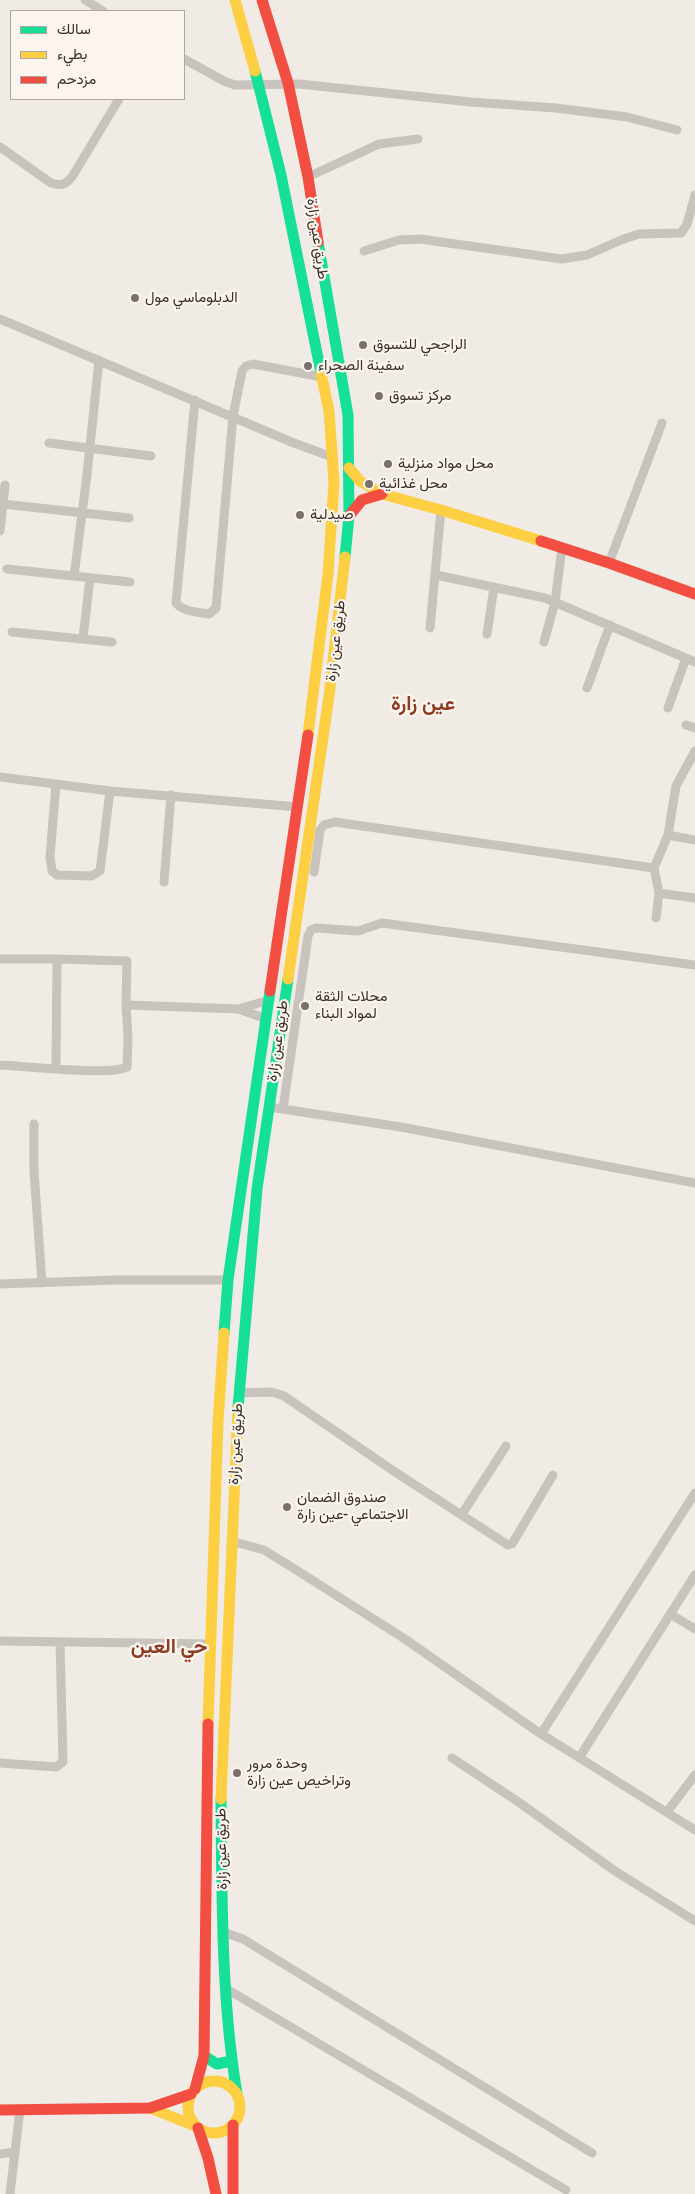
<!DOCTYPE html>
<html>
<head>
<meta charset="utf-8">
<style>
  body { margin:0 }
  #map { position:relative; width:695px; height:2194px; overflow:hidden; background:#f0ebe5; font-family:"Archivo Narrow",Vazirmatn,sans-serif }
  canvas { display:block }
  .legend { position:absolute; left:10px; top:10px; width:175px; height:90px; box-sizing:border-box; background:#fbf5ee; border:1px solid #aea6a0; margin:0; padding:6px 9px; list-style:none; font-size:15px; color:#3b302b }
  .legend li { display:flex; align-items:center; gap:10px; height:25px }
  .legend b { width:25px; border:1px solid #aea6a0 }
</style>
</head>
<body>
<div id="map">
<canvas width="695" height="2194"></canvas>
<ul class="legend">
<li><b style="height:6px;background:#16e098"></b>سالك</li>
<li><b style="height:6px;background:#ffcf43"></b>بطيء</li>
<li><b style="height:6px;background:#f24e42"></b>مزدحم</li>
</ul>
</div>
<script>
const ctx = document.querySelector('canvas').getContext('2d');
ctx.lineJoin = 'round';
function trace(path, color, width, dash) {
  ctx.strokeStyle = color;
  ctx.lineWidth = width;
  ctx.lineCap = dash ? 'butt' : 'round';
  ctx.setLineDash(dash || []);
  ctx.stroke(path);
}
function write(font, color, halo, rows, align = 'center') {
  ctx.font = font + ' "Archivo Narrow",Vazirmatn,sans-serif';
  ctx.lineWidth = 4.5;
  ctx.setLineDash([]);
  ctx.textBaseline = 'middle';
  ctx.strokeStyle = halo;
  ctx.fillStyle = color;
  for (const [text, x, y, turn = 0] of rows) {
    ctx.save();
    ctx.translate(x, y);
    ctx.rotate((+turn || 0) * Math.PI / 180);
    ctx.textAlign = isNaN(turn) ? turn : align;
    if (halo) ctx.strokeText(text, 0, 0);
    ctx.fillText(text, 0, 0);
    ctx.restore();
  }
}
const street = new Path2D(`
  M 85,0 L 103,11
  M 184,59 L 224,81 L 235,85 L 299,84 L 471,102 L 556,108 L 627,117 L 677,130
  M 0,147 L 51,183 C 61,186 65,185 72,177 L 119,99
  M 308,177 L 379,144 L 418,139
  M 364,251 L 399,240 L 420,239 L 562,259 L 587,255 L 621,240 L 639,234 L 681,233 L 687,224 L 695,195
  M 0,319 L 294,443 L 332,457
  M 195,400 L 176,603 C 184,612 198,612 209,614 L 216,608 L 233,416 L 242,371 L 246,366 L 253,364 L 322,377
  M 49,443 L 151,456
  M 3,504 L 129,518
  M 0,531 L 5,485
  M 609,563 L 662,423
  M 7,569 L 130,582
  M 436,575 L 545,598 L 695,662
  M 74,576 L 87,475 L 99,360
  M 430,628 L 441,510
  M 12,632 L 112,642
  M 487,634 L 494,587
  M 83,638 L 90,578
  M 544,642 L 555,602 L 562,548
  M 587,688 L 610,625
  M 668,708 L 686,658
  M 686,725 L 695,728
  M 0,777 L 110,791 L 298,807
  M 56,784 L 50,857 L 52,871 L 57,875 L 92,876 L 100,871 L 110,791
  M 668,835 L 695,840
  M 314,872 L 320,830 L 324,825 L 335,822 L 654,868
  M 164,882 L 171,795
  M 659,893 L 695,898
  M 656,918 L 659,893 L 654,868 L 668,835 L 676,786 L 695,751
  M 0,959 L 57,959
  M 126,1005 L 238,1009 L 270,1000
  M 238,1009 L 267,1019
  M 0,1065 C 24,1066 110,1076 127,1067 L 128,1039 L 126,1005 L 127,961 L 57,959 L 56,1068
  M 269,1107 L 401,1127 L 695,1183
  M 283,1109 L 308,936 L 311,930 L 316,928 L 358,931 L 382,923 L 695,965
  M 34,1124 L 34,1171 L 42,1283
  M 0,1284 L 116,1280 L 228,1280
  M 239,1393 L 272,1392 L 284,1396 L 395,1472 L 508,1545 L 512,1544 L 553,1475
  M 462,1514 L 506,1446
  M 231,1541 L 264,1550 L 290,1566 L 405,1639 L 538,1732 L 695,1830
  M 670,1614 L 695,1629
  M 0,1641 L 211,1644
  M 541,1734 L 695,1493
  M 452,1758 L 517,1801 L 615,1871 L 695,1921
  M 579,1758 L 695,1575
  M 0,1763 L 56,1767 L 63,1762 L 60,1642
  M 667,1812 L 695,1775
  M 223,1932 L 243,1939 L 592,2153
  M 225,1988 L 566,2190
  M 0,2154 L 15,2152
  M 10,2194 L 20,2109`);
const fast = new Path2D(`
  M 255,71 L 281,175 L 321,373
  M 318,242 L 348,415 L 349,516 L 345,557
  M 224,1333 L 228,1280 L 270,991
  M 238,1408 L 257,1189 L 288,979
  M 221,1799 C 222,1898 221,1997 237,2094
  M 204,2056 L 217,2064 L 231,2061`);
const slow = new Path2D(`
  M 235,0 L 255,71
  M 349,468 L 360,481 L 382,494 L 441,510 L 541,541
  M 308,735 L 328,574 L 334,482 L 329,411 L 321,373
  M 288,979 L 329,696 L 345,557
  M 208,1724 L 218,1422 L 224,1333
  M 221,1799 L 238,1408
  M188 2107a26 26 0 1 1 52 0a26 26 0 1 1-52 0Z
  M 150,2108 L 195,2126`);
const jam = new Path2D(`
  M 262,0 L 288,83 L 308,177 L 318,242
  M 349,516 L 362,500 L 382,494
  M 541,541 L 609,563 L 695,594
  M 270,991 L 308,735
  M 195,2089 L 204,2056 L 208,1724
  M 0,2110 L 150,2108 L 191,2094
  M 233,2125 L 233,2194
  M 198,2128 L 208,2158 L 216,2194`);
const markers = [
  [135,298,5,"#7a716c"],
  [363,345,5,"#7a716c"],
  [308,366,5,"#7a716c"],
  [379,396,5,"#7a716c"],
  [388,464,5,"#7a716c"],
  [369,484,5,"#7a716c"],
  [300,515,5,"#7a716c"],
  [305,1006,5,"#7a716c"],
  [287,1507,5,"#7a716c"],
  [237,1773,5,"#7a716c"]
];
const streetNames = [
  ["طريق عين زارة",317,239,82],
  ["طريق عين زارة",336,641,-83],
  ["طريق عين زارة",278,1041,-82],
  ["طريق عين زارة",236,1444,-87],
  ["طريق عين زارة",222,1849,-91]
];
const poiNames = [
  ["الدبلوماسي مول",145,298],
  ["الراجحي للتسوق",373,345],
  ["سفينة الصحراء",318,366],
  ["مركز تسوق",389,396],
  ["محل مواد منزلية",398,464],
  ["محل غذائية",379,484],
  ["صيدلية",310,515],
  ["محلات الثقة",315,997],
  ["لمواد البناء",315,1014],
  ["صندوق الضمان",297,1498],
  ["الاجتماعي -عين زارة",297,1515],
  ["وحدة مرور",247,1764],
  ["وتراخيص عين زارة",247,1781]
];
const districtNames = [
  ["عين زارة",423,705],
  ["حي العين",169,1648]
];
trace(street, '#c9c3be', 9);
trace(fast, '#16e098', 11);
trace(slow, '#ffcf43', 11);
trace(jam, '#f24e42', 11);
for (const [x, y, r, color] of markers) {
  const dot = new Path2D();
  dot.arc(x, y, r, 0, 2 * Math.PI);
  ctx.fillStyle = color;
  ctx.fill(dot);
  trace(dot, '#fbf5ee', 2);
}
write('15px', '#3b302b', '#fbf5ee', streetNames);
write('15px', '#3b302b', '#fbf5ee', poiNames, 'left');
write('bold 20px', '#8c3b22', '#fbf5ee', districtNames);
</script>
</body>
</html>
